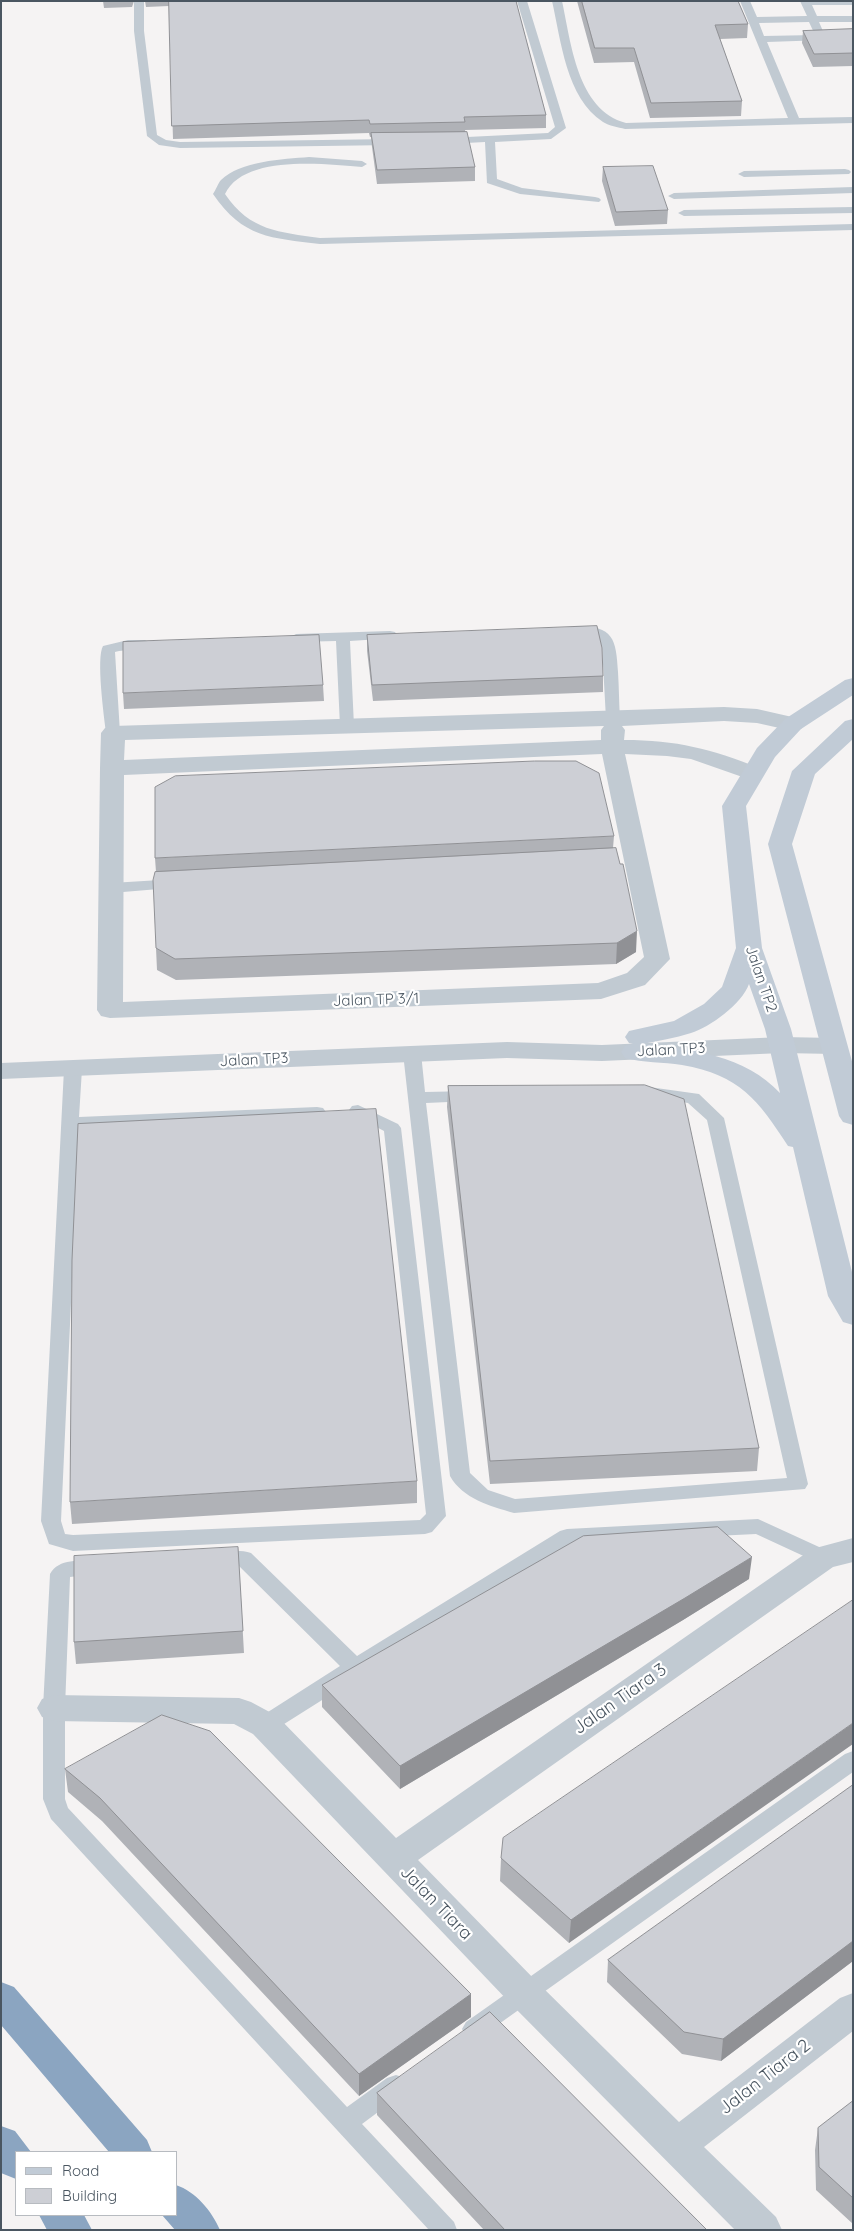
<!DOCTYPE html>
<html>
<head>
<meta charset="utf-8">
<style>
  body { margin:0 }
  #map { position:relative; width:854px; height:2231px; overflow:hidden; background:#f5f3f3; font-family:Quicksand,sans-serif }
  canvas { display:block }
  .frame { position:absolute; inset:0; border:2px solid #4a5661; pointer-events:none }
  .legend { position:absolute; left:15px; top:2151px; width:162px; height:65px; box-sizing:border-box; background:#fff; border:1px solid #b7bbc0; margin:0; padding:6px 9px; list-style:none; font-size:15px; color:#4a5661 }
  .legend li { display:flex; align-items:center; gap:10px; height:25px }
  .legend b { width:25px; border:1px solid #b7bbc0 }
</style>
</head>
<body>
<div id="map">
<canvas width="854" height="2231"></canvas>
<div class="frame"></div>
<ul class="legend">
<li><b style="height:6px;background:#c1cbd6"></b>Road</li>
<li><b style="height:14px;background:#cdcfd5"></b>Building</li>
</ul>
</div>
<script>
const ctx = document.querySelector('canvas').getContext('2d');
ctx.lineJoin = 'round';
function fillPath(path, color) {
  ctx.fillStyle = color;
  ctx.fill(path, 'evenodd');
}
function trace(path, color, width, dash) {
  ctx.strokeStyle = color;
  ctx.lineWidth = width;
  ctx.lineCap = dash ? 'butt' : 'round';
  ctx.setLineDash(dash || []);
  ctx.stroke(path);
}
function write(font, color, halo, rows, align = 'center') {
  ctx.font = font + ' Quicksand,sans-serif';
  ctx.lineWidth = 4.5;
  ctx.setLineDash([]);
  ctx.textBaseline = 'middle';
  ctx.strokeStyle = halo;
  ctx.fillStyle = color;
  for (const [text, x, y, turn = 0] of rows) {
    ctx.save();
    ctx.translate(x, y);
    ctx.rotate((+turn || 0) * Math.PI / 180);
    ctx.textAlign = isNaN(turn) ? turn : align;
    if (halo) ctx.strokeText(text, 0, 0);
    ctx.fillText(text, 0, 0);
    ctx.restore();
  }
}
const lane = new Path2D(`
  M 134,1 L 144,1 L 144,31 L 157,135 L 166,140 L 180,142 L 393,139 L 398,142 L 393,145 L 180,148 L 159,145 L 147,136 L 134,31 Z
  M 517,1 L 527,1 L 566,128 L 551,139 L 495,142 L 497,179 L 522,188 L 595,197 L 599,198 L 601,200 L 599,202 L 520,194 L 487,183 L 485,142 L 447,144 L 442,141 L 447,138 L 548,133 L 555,127 Z
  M 552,1 L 562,1 C 571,42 577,110 626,123 L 788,118 L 740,1 L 750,1 L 757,17 L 807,16 L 800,1 L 853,1 L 853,5 L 812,5 L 817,16 L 853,16 L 853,22 L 819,22 L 826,38 L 825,40 L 767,42 L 799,118 L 853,117 L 853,123 L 625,129 C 618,127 609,126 603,122 C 566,98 561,40 552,1 ZM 809,22 L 815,35 L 764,36 L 759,23 Z
  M 309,157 L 362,161 L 367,164 L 362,167 C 325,164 244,154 225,194 C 250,231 279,232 320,238 L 853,224 L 853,230 L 320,244 C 271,238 243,238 213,194 C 216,190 218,183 221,180 C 240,161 283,159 309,157 Z
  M 845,169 L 849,170 L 851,172 L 849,174 L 744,177 L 738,174 L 744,171 Z
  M 853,187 L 853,193 L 674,199 L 668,196 L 674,193 Z
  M 853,207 L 853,213 L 684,216 L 678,213 L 684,210 Z
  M 576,626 C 614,626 616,639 618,672 C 619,688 619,703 620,719 L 618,722 L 608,722 L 606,719 L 602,646 C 595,633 583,636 571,633 L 569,630 Z
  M 390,631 L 395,632 L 397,635 L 395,638 L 350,641 L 354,726 L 352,729 L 342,729 L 340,726 L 336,641 L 296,642 L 289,638 L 296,634 Z
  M 128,640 L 145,640 L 152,644 C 147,650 125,649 115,652 L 120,733 L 118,736 L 108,736 L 106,733 C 104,716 96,658 103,646 Z
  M 177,879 L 183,881 L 185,884 L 183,887 L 111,893 L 105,891 L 103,888 L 105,885 L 111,883 Z
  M 412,1048 L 418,1049 L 421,1053 L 425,1092 L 471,1091 L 477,1092 L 480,1096 L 477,1100 L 471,1101 L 426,1103 L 470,1473 L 488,1490 L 515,1499 L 787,1478 L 707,1120 L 688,1103 L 643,1096 L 640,1092 L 643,1088 L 649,1087 L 699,1094 L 724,1118 L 808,1484 L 805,1489 L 514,1513 C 490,1506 463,1499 450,1476 L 403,1053 L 406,1049 Z
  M 73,1064 L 79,1065 L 82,1069 L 79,1117 L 317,1107 L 323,1108 L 326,1112 L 323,1116 L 317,1117 L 79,1128 L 61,1521 L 65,1534 L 73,1535 L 420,1520 L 426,1514 L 384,1131 L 352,1114 L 349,1110 L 352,1106 L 358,1105 L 398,1124 L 401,1128 L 446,1516 L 432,1532 L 425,1534 L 73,1551 L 49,1544 L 41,1521 L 64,1069 L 67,1065 Z
  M 758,1519 L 830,1552 L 833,1557 L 830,1562 L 823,1565 L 756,1534 L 571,1543 L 273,1731 L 265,1733 L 257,1731 L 254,1725 L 257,1719 L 340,1666 L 239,1566 L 217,1568 L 210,1565 L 207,1560 L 210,1555 C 222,1551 239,1549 251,1553 L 357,1656 L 560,1531 L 567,1529 Z
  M 96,1560 L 103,1563 L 106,1568 L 103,1573 L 70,1577 L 65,1708 L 65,1799 L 68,1808 L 347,2107 L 387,2078 L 396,2075 L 405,2078 L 408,2085 L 405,2092 L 362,2124 L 454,2222 L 457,2230 L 429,2230 L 51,1819 L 43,1799 L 43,1708 L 50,1574 C 59,1558 80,1561 96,1560 Z
  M 853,1751 L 853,1772 L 482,2036 L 474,2039 L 466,2036 L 462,2029 L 466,2022 L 845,1754 Z`);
const street = new Path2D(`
  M 724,707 L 757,709 L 801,719 L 805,724 L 801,729 L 793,731 L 757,723 L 724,721 L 622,726 L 625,730 L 624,740 C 677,740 711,749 759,768 L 763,773 L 759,778 L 751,780 L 691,759 L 667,756 L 625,754 L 670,959 L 645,985 L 601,999 L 110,1018 L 101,1016 L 97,1010 L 100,768 L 101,733 L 105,728 L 113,726 ZM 604,726 L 601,730 L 601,740 L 124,760 L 125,740 ZM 602,754 L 644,957 L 627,973 L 598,983 L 123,1002 L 124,775 Z
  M 782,1037 L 834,1038 L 843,1040 L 847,1046 L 843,1052 L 834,1054 L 782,1053 L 602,1061 L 507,1058 L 1,1079 L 1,1063 L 507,1042 L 602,1045 Z
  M 853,1538 L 853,1562 L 833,1567 L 418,1860 L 537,1982 L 679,2122 L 840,1998 L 853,1993 L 853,2031 L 704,2147 L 776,2217 L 782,2230 L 735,2230 L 511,2004 L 253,1734 L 234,1724 L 54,1721 L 42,1717 L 37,1708 L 42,1699 L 54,1695 L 239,1698 L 251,1702 L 277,1716 L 396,1838 L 812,1549 Z`);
const secondary = new Path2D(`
  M 853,678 L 853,695 L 801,729 L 775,757 L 746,806 L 762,948 L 791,1029 L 853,1276 L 853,1325 L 843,1322 L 828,1296 L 793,1147 L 788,1146 C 758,1100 740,1075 682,1065 C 663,1062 643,1063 625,1058 L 621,1052 L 625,1046 L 633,1044 L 629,1043 L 625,1037 L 629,1031 L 674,1021 L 704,1004 L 722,987 L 736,948 L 722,806 L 757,748 L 785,719 L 845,680 ZM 749,984 L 765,1029 L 780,1093 C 746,1056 690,1048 642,1044 C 658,1041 675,1038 691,1033 C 710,1027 742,1004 749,984 Z
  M 853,719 L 853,739 L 815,774 L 792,844 L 853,1065 L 853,1125 L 843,1122 L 839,1116 L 768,844 L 792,771 L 845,721 Z`);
const highway = new Path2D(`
  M 1,1982 L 14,1987 L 147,2140 L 152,2152 L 109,2152 L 1,2025 Z
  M 1,2126 L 15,2131 L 31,2152 L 16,2152 L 16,2179 L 1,2173 Z
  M 176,2185 C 196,2192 211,2210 220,2230 L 175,2230 L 162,2215 L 176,2215 Z
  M 39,2215 L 84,2215 L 92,2230 L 47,2230 Z`);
const wall = new Path2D(`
  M 103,1 L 134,1 L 132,7 L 104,8 Z
  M 145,1 L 516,1 L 546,115 L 546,128 L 465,130 L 475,167 L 475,181 L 377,184 L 372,147 L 371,137 L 370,137 L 369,133 L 173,139 L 169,6 L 146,7 Z
  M 577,1 L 738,1 L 748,24 L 747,38 L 720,39 L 742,101 L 741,116 L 650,118 L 634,62 L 594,63 Z
  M 853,29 L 853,66 L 813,67 L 802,43 L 803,31 Z
  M 603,167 L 668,210 L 667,224 L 615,226 L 602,181 Z
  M 367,635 L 603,676 L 603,692 L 373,701 L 367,651 Z
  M 323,685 L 324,701 L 124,709 L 123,693 Z
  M 614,836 L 613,848 L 636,952 L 616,964 L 176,980 L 157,970 L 156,948 L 156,872 L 155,858 Z
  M 448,1086 L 759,1448 L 757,1471 L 490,1484 L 447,1107 Z
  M 417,1481 L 417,1503 L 72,1524 L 70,1502 Z
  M 238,1547 L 244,1653 L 76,1664 L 74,1642 Z
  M 749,1579 L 683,1620 L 400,1789 L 322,1707 L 322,1685 Z
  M 853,1600 L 569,1943 L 500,1881 L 501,1858 Z
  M 65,1769 L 471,1994 L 471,2017 L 359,2096 L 102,1821 L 68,1792 Z
  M 853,1785 L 853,1961 L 721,2061 L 682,2054 L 607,1982 L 608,1960 Z
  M 377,2093 L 707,2230 L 484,2230 L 377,2115 Z
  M 853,2101 L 853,2224 L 816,2190 L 815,2150 L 818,2128 Z`);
const shadedWall = new Path2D(`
  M 637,931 L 636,952 L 616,964 L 617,943 Z
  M 752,1557 L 749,1579 L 683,1620 L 400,1789 L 400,1766 Z
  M 853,1723 L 853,1744 L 569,1943 L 571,1920 Z
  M 853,1941 L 853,1961 L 721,2061 L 723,2039 Z
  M 471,1994 L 471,2017 L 359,2096 L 359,2074 Z`);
const building = new Path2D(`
  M 169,1 L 516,1 L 546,115 L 464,117 L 465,122 L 370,124 L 369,120 L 172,126 Z
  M 582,1 L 738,1 L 748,24 L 715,25 L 742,101 L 651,103 L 634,48 L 595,48 Z
  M 853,29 L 853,53 L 814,54 L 803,31 Z
  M 467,132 L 475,167 L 377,170 L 371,133 Z
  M 653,166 L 668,210 L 616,212 L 603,167 Z
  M 597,626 L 602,648 L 603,676 L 372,685 L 367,635 Z
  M 319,635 L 323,685 L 123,693 L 123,642 Z
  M 535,761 L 576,761 L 599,773 L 614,836 L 155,858 L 155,787 L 175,776 Z
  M 616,848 L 620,864 L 623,864 L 637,931 L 617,943 L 175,959 L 156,948 L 153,880 L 155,872 Z
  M 645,1085 L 684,1099 L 759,1448 L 490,1461 L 448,1086 Z
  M 376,1109 L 417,1481 L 70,1502 L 72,1260 L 78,1124 Z
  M 718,1527 L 752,1557 L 685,1598 L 400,1766 L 322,1685 L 583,1536 Z
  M 238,1547 L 243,1631 L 74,1642 L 74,1556 Z
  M 853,1600 L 853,1723 L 571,1920 L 501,1858 L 503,1838 Z
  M 162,1715 L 210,1731 L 471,1994 L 359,2074 L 100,1798 L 65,1769 Z
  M 853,1785 L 853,1941 L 723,2039 L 684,2032 L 608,1960 Z
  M 490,2012 L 707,2230 L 505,2230 L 377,2093 Z
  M 853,2101 L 853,2198 L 819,2167 L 818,2128 Z`);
const streetNames = [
  ["Jalan TP2",761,979,71],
  ["Jalan TP 3/1",376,1000,-2],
  ["Jalan TP3",671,1050,-3],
  ["Jalan TP3",254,1060,-3]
];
const nearStreetnames = [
  ["Jalan Tiara 3",620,1699,-35],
  ["Jalan Tiara",436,1903,46],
  ["Jalan Tiara 2",765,2077,-38]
];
fillPath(lane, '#c1cad2');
fillPath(street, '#c1cad2');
fillPath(secondary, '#c1cbd6');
fillPath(highway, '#8ba5c1');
fillPath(wall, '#b0b2b7');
fillPath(shadedWall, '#909195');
fillPath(building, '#cdcfd5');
trace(building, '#909195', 1);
write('15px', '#4a5661', '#fff', streetNames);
write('18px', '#4a5661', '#fff', nearStreetnames);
</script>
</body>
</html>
